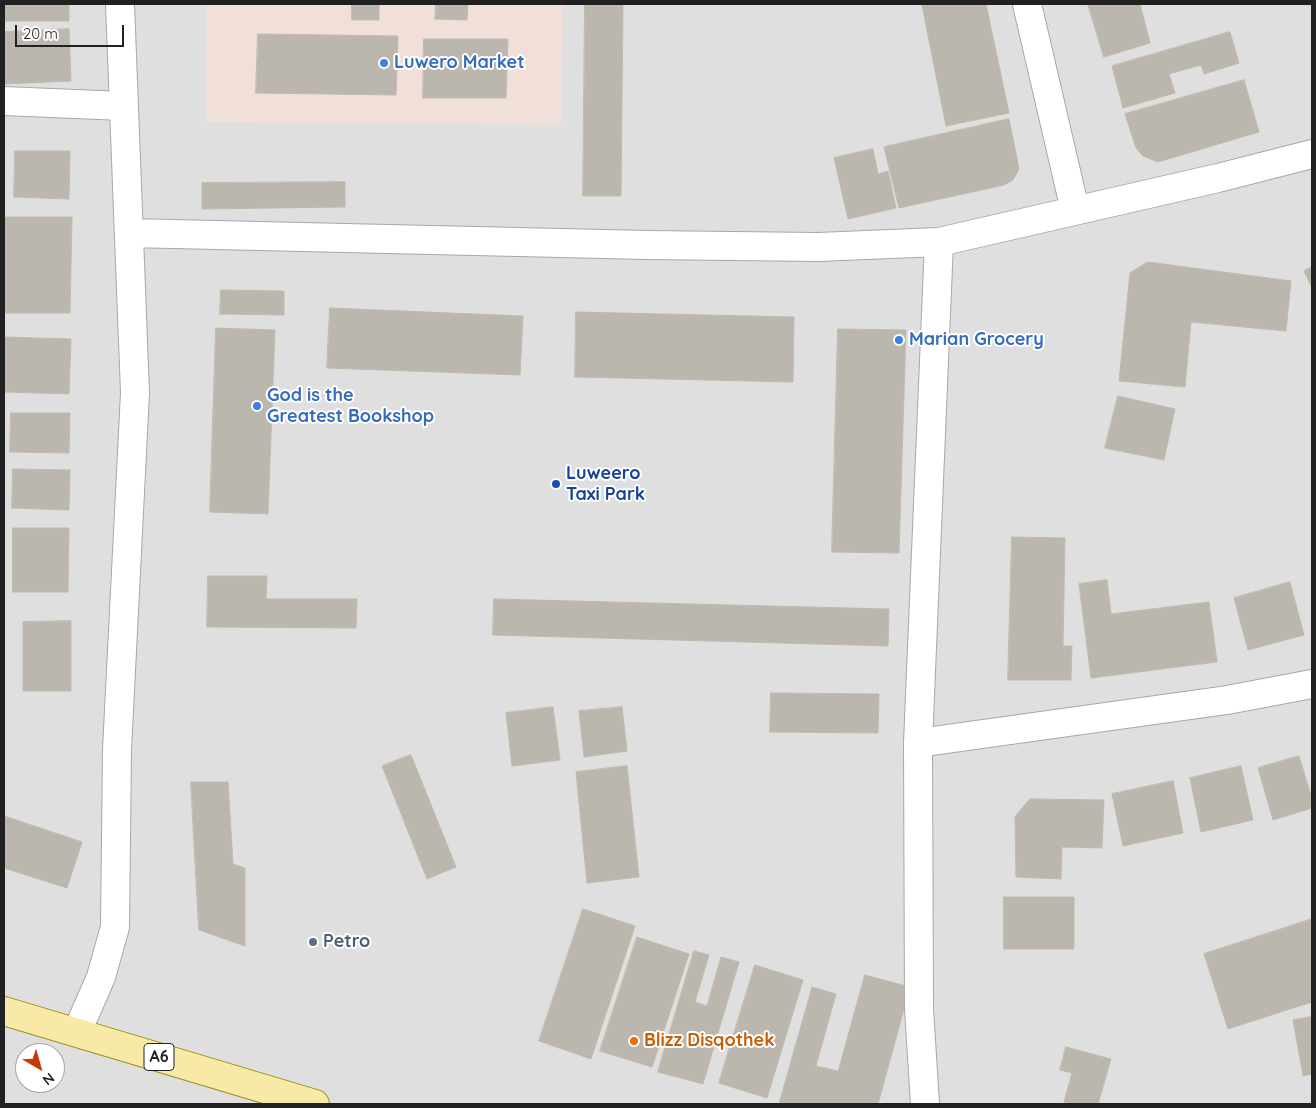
<!DOCTYPE html>
<html>
<head>
<meta charset="utf-8">
<style>
  body { margin:0 }
  #map { position:relative; width:1316px; height:1108px; overflow:hidden; background:#f1f0e9; font-family:Quicksand,sans-serif }
  canvas { display:block }
  .frame { position:absolute; inset:0; border:5px solid #212121; pointer-events:none }
  .north { position:absolute; left:15px; top:1043px; width:50px; height:50px; box-sizing:border-box; background:#fff; border:1px solid #a6a6a6; border-radius:50%; rotate:142deg; font-size:14px; font-weight:700; line-height:20px; text-align:center; color:#212121 }
  .north::after { content:''; display:block; margin:auto; width:18px; height:22px; background:#ca3909; clip-path:polygon(50% 0,100% 100%,50% 72%,0 100%) }
  .scale { position:absolute; left:15px; top:25px; width:109px; height:22px; box-sizing:border-box; border:2px solid #212121; border-top:0; padding-left:6px; font-size:15px; line-height:18px; white-space:nowrap; color:#212121; -webkit-text-stroke:4px #fff; paint-order:stroke }
</style>
</head>
<body>
<div id="map">
<canvas width="1316" height="1108"></canvas>
<div class="frame"></div>
<div class="north">N</div>
<div class="scale">20 m</div>
</div>
<script>
const ctx = document.querySelector('canvas').getContext('2d');
ctx.lineJoin = 'round';
function fillPath(path, color) {
  ctx.fillStyle = color;
  ctx.fill(path, 'evenodd');
}
function trace(path, color, width, dash) {
  ctx.strokeStyle = color;
  ctx.lineWidth = width;
  ctx.lineCap = dash ? 'butt' : 'round';
  ctx.setLineDash(dash || []);
  ctx.stroke(path);
}
function write(font, color, halo, rows, align = 'center') {
  ctx.font = font + ' Quicksand,sans-serif';
  ctx.lineWidth = 4;
  ctx.setLineDash([]);
  ctx.textBaseline = 'middle';
  ctx.strokeStyle = halo;
  ctx.fillStyle = color;
  for (const [text, x, y, turn = 0] of rows) {
    ctx.save();
    ctx.translate(x, y);
    ctx.rotate((+turn || 0) * Math.PI / 180);
    ctx.textAlign = isNaN(turn) ? turn : align;
    if (halo) ctx.strokeText(text, 0, 0);
    ctx.fillText(text, 0, 0);
    ctx.restore();
  }
}
const residential = new Path2D(`
  M 4,4 L 1312,4 L 1312,1104 L 4,1104 ZM 25,1053 L 55,1053 L 55,1083 L 25,1083 Z`);
const commercial = new Path2D(`
  M 207,4 L 563,4 L 561,125 L 205,122 Z`);
const building = new Path2D(`
  M 4,4 L 69,4 L 69,21 L 4,21 Z
  M 352,4 L 379,4 L 379,20 L 352,20 Z
  M 436,4 L 468,4 L 467,20 L 435,19 Z
  M 585,4 L 623,4 L 621,196 L 583,196 Z
  M 930,4 L 986,4 L 1009,113 L 946,126 L 922,5 Z
  M 1088,4 L 1140,4 L 1150,43 L 1104,57 Z
  M 69,29 L 71,81 L 4,84 L 4,32 Z
  M 1230,32 L 1239,63 L 1204,74 L 1201,65 L 1169,74 L 1175,93 L 1123,108 L 1112,66 Z
  M 258,34 L 398,36 L 396,95 L 256,93 Z
  M 424,39 L 508,39 L 506,98 L 423,98 Z
  M 1244,80 L 1259,132 L 1158,162 L 1143,156 L 1136,148 L 1125,114 Z
  M 1009,119 L 1019,169 L 1013,180 L 1004,185 L 899,208 L 884,147 Z
  M 873,149 L 878,174 L 888,171 L 896,208 L 848,219 L 834,158 Z
  M 15,151 L 70,151 L 69,199 L 14,197 Z
  M 345,182 L 345,207 L 202,209 L 202,183 Z
  M 5,217 L 72,217 L 70,313 L 4,313 Z
  M 1148,262 L 1291,281 L 1286,331 L 1191,322 L 1185,387 L 1119,381 L 1130,273 Z
  M 1312,267 L 1312,288 L 1304,271 Z
  M 221,290 L 284,291 L 284,315 L 220,314 Z
  M 330,308 L 523,316 L 520,375 L 327,368 Z
  M 576,312 L 794,317 L 793,382 L 575,377 Z
  M 216,328 L 275,330 L 268,514 L 210,512 Z
  M 838,329 L 906,330 L 899,553 L 832,552 Z
  M 4,337 L 71,339 L 69,394 L 4,392 Z
  M 1118,396 L 1175,409 L 1164,460 L 1105,448 Z
  M 11,413 L 70,413 L 69,453 L 10,452 Z
  M 13,469 L 70,470 L 69,510 L 12,508 Z
  M 13,528 L 69,528 L 68,592 L 13,592 Z
  M 1012,537 L 1065,538 L 1063,646 L 1072,646 L 1071,680 L 1008,680 Z
  M 208,576 L 267,576 L 266,599 L 357,599 L 356,628 L 207,627 Z
  M 1107,580 L 1111,614 L 1209,602 L 1217,662 L 1091,678 L 1079,584 Z
  M 1290,582 L 1304,635 L 1248,650 L 1234,598 Z
  M 494,599 L 889,609 L 888,646 L 493,635 Z
  M 71,621 L 71,691 L 23,691 L 23,622 Z
  M 771,693 L 879,694 L 878,733 L 770,732 Z
  M 553,707 L 560,760 L 512,766 L 506,713 Z
  M 622,707 L 627,751 L 584,757 L 579,711 Z
  M 411,755 L 456,867 L 427,879 L 382,766 Z
  M 1299,756 L 1312,799 L 1312,808 L 1273,820 L 1258,768 Z
  M 627,766 L 639,877 L 587,883 L 576,772 Z
  M 1241,766 L 1253,820 L 1201,832 L 1190,778 Z
  M 1173,781 L 1183,833 L 1123,846 L 1112,794 Z
  M 191,782 L 228,782 L 233,864 L 245,868 L 245,946 L 199,930 Z
  M 1030,799 L 1104,800 L 1102,848 L 1062,847 L 1061,879 L 1016,877 L 1015,817 Z
  M 4,816 L 82,842 L 67,888 L 4,868 Z
  M 1004,897 L 1074,897 L 1074,949 L 1004,949 Z
  M 583,909 L 635,926 L 591,1059 L 539,1041 Z
  M 1312,919 L 1312,1002 L 1228,1029 L 1204,954 Z
  M 637,937 L 689,954 L 652,1067 L 600,1051 Z
  M 694,951 L 709,955 L 695,1002 L 707,1006 L 721,957 L 739,962 L 703,1084 L 658,1072 Z
  M 755,965 L 803,980 L 767,1098 L 719,1083 Z
  M 865,975 L 910,987 L 878,1104 L 779,1104 L 812,987 L 836,994 L 816,1066 L 838,1071 Z
  M 1312,1017 L 1312,1074 L 1303,1076 L 1293,1020 Z
  M 1066,1047 L 1111,1059 L 1098,1104 L 1072,1104 L 1064,1102 L 1072,1073 L 1060,1070 Z`);
const minor = new Path2D(`
  M 1027,4 L 1075,210
  M 4,101 L 123,106
  M 130,233 L 647,245 L 818,247 L 939,242 L 1218,178 L 1312,154
  M 918,743 L 1227,700 L 1312,684
  M 77,1032 L 101,977 L 115,927 L 117,750 L 135,393 L 120,4
  M 925,1104 L 919,1009 L 918,743 L 939,242`);
const primary = new Path2D(`
  M 4,1011 L 315,1104`);
const markers = [
  [384,63,5,"#3f7fe0"],
  [899,340,5,"#3f7fe0"],
  [257,406,5,"#3f7fe0"],
  [556,484,5,"#1a4fb4"],
  [313,942,5,"#5c6f8a"],
  [634,1041,5,"#e8710a"]
];
const shields = [
  [159,1057,30]
];
const shieldNames = [
  ["A6",159,1057]
];
const shopNames = [
  ["Luwero Market",394,63],
  ["Marian Grocery",909,340],
  ["God is the",267,396],
  ["Greatest Bookshop",267,417]
];
const transitNames = [
  ["Luweero",566,474],
  ["Taxi Park",566,495]
];
const serviceNames = [
  ["Petro",323,942]
];
const foodNames = [
  ["Blizz Disqothek",644,1041]
];
fillPath(residential, '#dfdfdf');
fillPath(commercial, '#f1e0d9');
fillPath(building, '#bbb7ae');
trace(building, '#c2bbac', 1);
trace(minor, '#a8a8a8', 30);
trace(primary, '#988c07', 30);
trace(minor, '#fff', 28);
trace(primary, '#f8e9a7', 28);
for (const [x, y, r, color] of markers) {
  const dot = new Path2D();
  dot.arc(x, y, r, 0, 2 * Math.PI);
  ctx.fillStyle = color;
  ctx.fill(dot);
  trace(dot, '#fff', 2);
}
for (const [x, y, w] of shields) {
  const box = new Path2D();
  box.roundRect(x - w / 2, y - 13.5, w, 27, 4);
  ctx.fillStyle = '#fff';
  ctx.fill(box);
  trace(box, '#212121', 1);
}
write('bold 16px', '#212121', null, shieldNames);
write('bold 18px', '#366cbe', '#fff', shopNames, 'left');
write('bold 18px', '#164399', '#fff', transitNames, 'left');
write('bold 18px', '#4e5e75', '#fff', serviceNames, 'left');
write('bold 18px', '#c56008', '#fff', foodNames, 'left');
</script>
</body>
</html>
